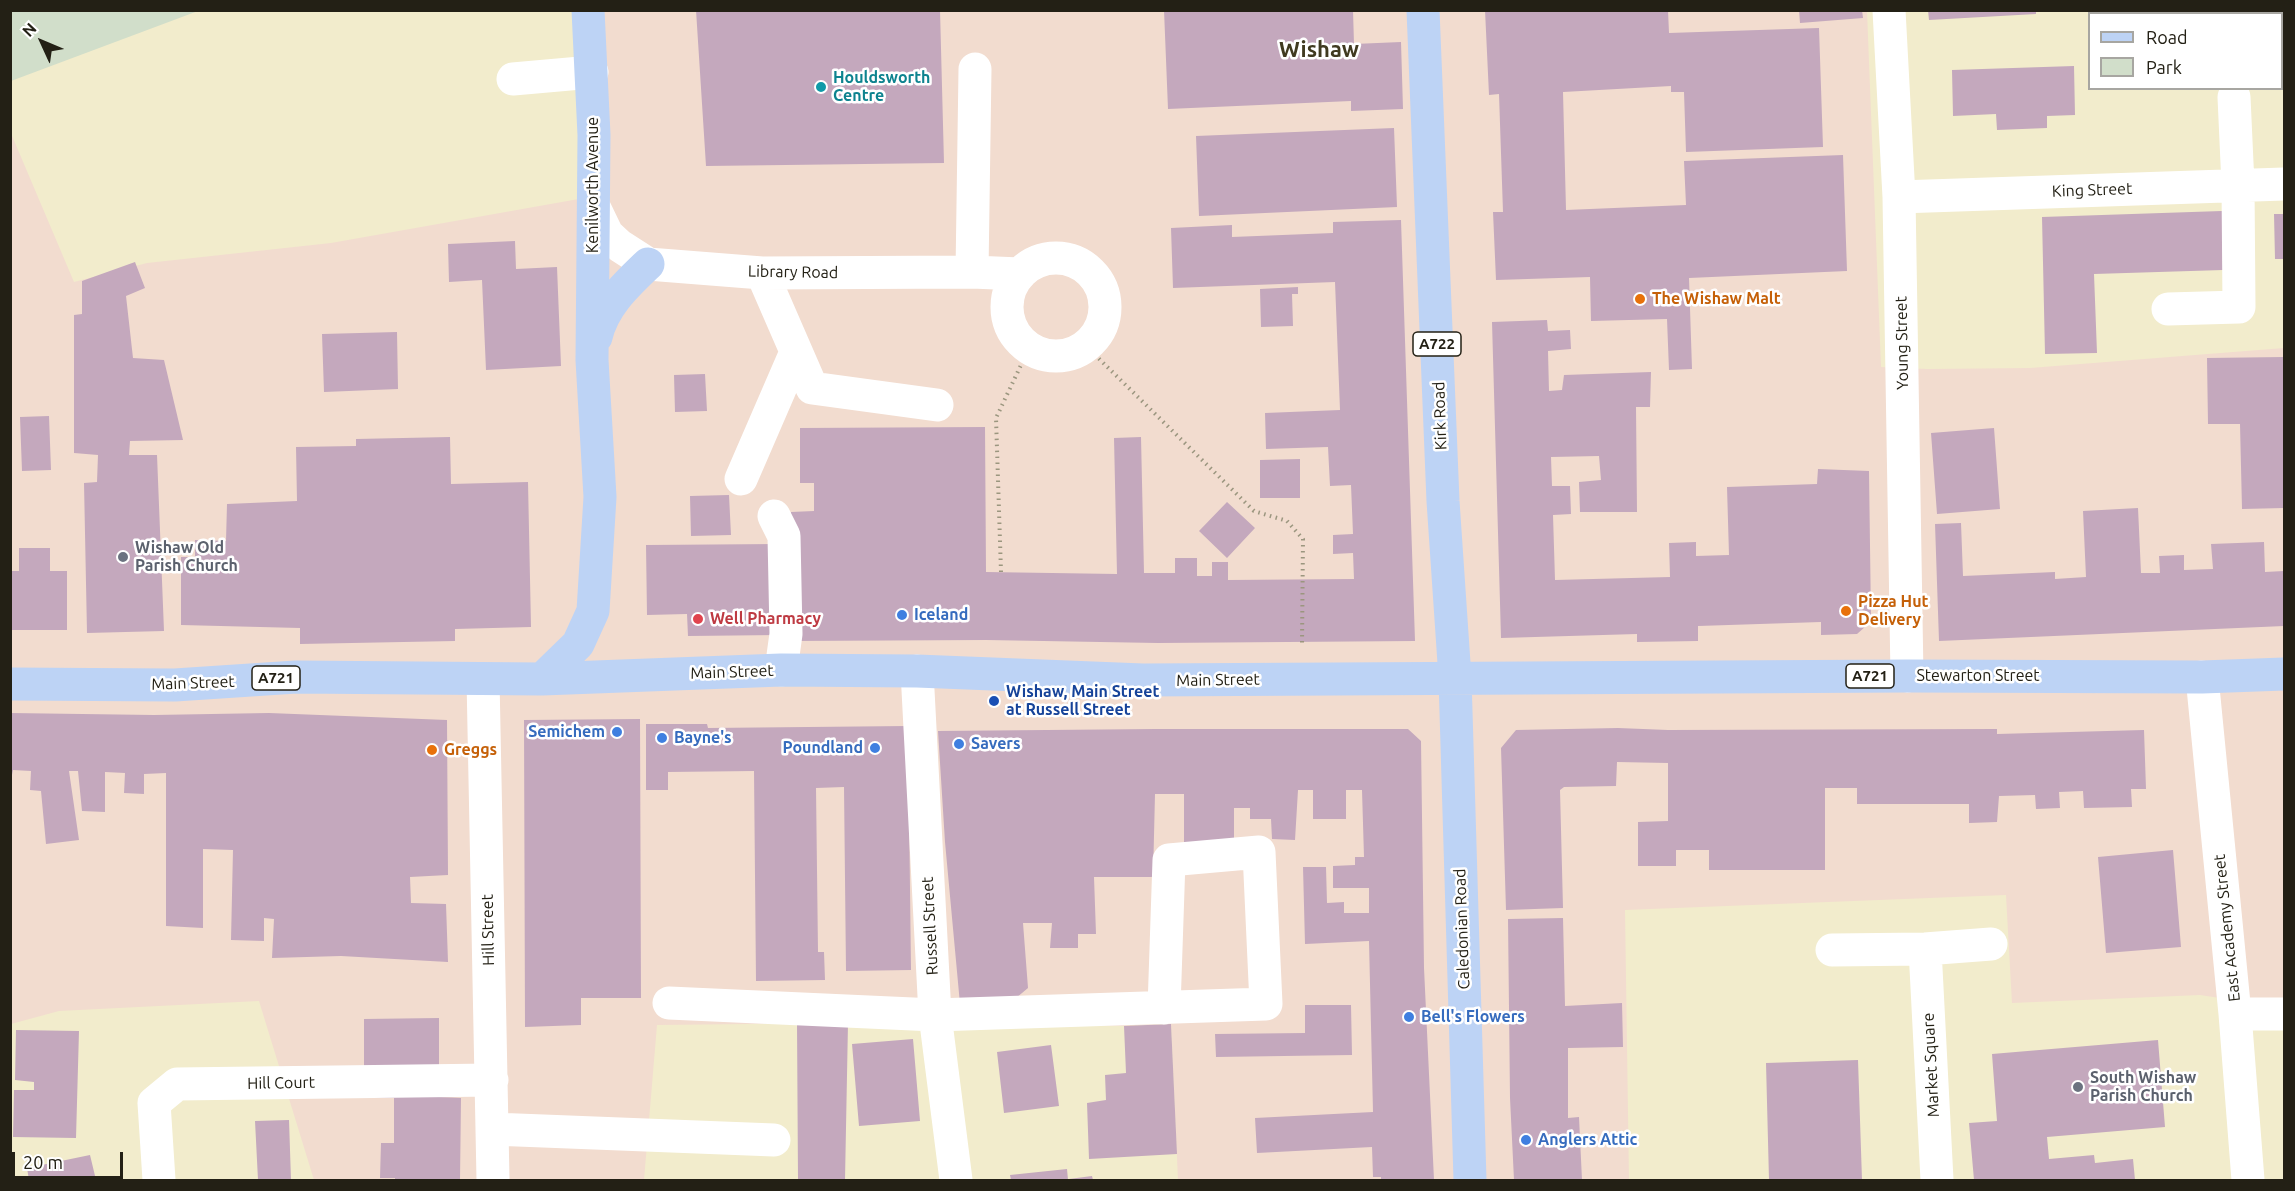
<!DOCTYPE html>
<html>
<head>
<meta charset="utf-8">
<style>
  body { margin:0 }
  #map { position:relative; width:2295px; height:1191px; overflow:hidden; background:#f2eccc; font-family:Ubuntu,sans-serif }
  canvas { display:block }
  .frame { position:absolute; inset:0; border:12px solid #232015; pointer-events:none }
  .legend { position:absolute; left:2088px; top:12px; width:195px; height:78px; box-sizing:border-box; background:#fff; border:2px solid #a7a6a1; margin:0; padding:8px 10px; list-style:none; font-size:18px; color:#232015 }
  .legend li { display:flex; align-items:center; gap:12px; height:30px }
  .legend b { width:30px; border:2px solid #a7a6a1 }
  .north { position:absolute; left:12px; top:12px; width:60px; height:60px; -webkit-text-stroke:4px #fff; paint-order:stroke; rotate:314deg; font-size:16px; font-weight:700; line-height:24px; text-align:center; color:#232015 }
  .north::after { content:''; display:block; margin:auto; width:21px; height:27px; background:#232015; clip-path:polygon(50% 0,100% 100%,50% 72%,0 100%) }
  .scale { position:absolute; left:12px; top:1152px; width:111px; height:27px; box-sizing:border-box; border:3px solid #232015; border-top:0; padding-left:8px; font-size:18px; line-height:21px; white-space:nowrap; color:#232015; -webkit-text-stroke:4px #fff; paint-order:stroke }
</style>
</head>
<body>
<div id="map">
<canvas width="2295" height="1191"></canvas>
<div class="frame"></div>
<ul class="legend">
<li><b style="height:8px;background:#bdd3f5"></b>Road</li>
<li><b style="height:16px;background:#d1deca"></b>Park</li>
</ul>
<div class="north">N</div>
<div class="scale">20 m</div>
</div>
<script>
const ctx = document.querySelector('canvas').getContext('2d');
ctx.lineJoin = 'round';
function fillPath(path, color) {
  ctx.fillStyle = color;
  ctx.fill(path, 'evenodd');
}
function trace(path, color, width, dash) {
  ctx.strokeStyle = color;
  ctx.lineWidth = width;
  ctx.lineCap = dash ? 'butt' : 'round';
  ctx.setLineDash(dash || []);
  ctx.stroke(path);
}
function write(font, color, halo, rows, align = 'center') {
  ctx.font = font + ' Ubuntu,sans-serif';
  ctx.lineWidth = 5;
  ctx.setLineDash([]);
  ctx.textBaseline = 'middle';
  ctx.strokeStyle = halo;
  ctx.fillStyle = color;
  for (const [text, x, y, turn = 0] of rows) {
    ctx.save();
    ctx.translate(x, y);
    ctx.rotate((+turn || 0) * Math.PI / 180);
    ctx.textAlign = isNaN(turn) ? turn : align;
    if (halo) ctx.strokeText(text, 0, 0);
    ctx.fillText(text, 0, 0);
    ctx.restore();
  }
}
const commercial = new Path2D(`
  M 583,11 L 1867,11 L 1881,367 L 1928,369 L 2030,368 L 2284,348 L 2284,1005 L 2272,1006 L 2200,995 L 2012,1003 L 2006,895 L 1625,910 L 1629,1180 L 1178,1180 L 1171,1024 L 1124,1026 L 848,1023 L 657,1025 L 644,1180 L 314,1180 L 259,1001 L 59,1011 L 11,1024 L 10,131 L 74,282 L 147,263 L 331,243 L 590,197 Z`);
const green = new Path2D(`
  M 11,10 L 198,10 L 198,11 L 11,81 Z`);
const building = new Path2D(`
  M 696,10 L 940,10 L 944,163 L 706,166 Z
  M 1164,10 L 1353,10 L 1354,44 L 1401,42 L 1403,109 L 1351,111 L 1351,101 L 1168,109 Z
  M 1485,10 L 1668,10 L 1669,33 L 1819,28 L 1823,147 L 1686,152 L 1684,92 L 1671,92 L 1671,86 L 1563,92 L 1566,210 L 1686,205 L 1684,161 L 1843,155 L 1847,271 L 1689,278 L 1692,369 L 1669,370 L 1667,319 L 1591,321 L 1590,277 L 1496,280 L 1493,212 L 1503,212 L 1499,94 L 1489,95 Z
  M 1799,10 L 1862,10 L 1863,18 L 1800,23 Z
  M 1928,10 L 2036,10 L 2036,14 L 1929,20 Z
  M 2074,66 L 2075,115 L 2047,116 L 2047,128 L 1997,130 L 1996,114 L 1953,116 L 1952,70 Z
  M 1394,128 L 1397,207 L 1199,216 L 1196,136 Z
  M 2222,211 L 2223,270 L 2094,274 L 2097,353 L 2045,354 L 2042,217 Z
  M 2274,214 L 2284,214 L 2284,259 L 2275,259 Z
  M 1401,220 L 1415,641 L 1158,643 L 986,640 L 791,641 L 791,512 L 814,511 L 814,483 L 800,483 L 800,428 L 985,427 L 986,572 L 1117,574 L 1114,438 L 1141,437 L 1144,573 L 1175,573 L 1175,558 L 1197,558 L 1197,576 L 1212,576 L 1212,562 L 1228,562 L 1228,580 L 1354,579 L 1353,553 L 1333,554 L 1333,535 L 1353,534 L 1351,485 L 1330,486 L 1328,447 L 1266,449 L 1265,413 L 1340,410 L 1335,282 L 1173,288 L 1171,228 L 1232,225 L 1232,237 L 1333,233 L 1333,222 Z
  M 515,241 L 516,269 L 557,267 L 561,366 L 486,370 L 482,280 L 449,282 L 448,244 Z
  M 135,262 L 145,288 L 126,296 L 133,358 L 164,360 L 183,440 L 130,441 L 129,455 L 157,455 L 164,631 L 87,633 L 84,483 L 97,482 L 98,455 L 74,453 L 74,315 L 82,314 L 82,281 Z
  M 1298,287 L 1298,294 L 1292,294 L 1293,326 L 1261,327 L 1260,289 Z
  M 1547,320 L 1548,331 L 1570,330 L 1571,349 L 1548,351 L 1549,391 L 1562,390 L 1564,375 L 1651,372 L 1650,407 L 1636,407 L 1637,512 L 1580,512 L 1579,482 L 1601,480 L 1599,456 L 1551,457 L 1552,486 L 1570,486 L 1571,514 L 1553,515 L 1555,580 L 1670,577 L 1669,543 L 1696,542 L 1696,556 L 1729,555 L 1727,487 L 1817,484 L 1818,469 L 1869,471 L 1871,620 L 1866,626 L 1857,634 L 1821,635 L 1821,622 L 1698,626 L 1698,641 L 1637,642 L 1637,634 L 1501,638 L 1492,322 Z
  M 397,332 L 398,389 L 324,392 L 322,334 Z
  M 2284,357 L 2284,508 L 2242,509 L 2240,424 L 2208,424 L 2207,358 Z
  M 705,374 L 707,411 L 675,412 L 674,375 Z
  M 49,416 L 51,470 L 22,471 L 20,417 Z
  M 1994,428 L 2000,509 L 1937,514 L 1931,433 Z
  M 450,437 L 451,484 L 528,482 L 531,627 L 455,629 L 455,641 L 300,644 L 300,628 L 181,625 L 181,557 L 195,557 L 195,540 L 226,541 L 227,504 L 297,501 L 296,447 L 356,446 L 356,439 Z
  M 1300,459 L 1300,498 L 1260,498 L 1260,460 Z
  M 729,495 L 731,535 L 691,536 L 690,496 Z
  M 1227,502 L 1255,528 L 1227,558 L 1199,531 Z
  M 2138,508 L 2141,573 L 2160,573 L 2159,556 L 2184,555 L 2184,570 L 2213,569 L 2211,544 L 2264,542 L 2265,572 L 2284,571 L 2284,626 L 1939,641 L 1935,524 L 1961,523 L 1963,576 L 2055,572 L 2055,579 L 2086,577 L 2083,511 Z
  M 778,544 L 779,635 L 688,636 L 687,614 L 647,615 L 646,545 Z
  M 19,548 L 50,548 L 50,571 L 67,571 L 67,630 L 10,630 L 10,571 L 19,571 Z
  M 10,713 L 154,715 L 269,713 L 447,720 L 448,875 L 410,877 L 411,903 L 446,904 L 448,962 L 341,956 L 272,958 L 274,919 L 264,918 L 264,941 L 231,940 L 233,850 L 203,849 L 203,928 L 166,926 L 166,773 L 144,774 L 144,794 L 124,793 L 125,773 L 105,772 L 105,812 L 82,811 L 78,771 L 69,771 L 79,840 L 46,844 L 41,791 L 30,790 L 31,771 L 13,770 L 12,775 L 10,775 Z
  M 640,719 L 641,998 L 581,998 L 581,1025 L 525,1027 L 524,720 Z
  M 646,724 L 707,724 L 708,728 L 908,726 L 911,970 L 846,971 L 844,787 L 816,788 L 818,952 L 824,952 L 825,980 L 756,981 L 754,771 L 668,772 L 668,790 L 646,790 Z
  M 1618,728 L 1668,730 L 1997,729 L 1997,734 L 2144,730 L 2146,789 L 2131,789 L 2132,807 L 2084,808 L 2083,791 L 2059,792 L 2060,808 L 2036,809 L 2035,795 L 1999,796 L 1997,822 L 1969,823 L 1969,804 L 1857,804 L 1857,788 L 1825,788 L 1825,870 L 1709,870 L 1709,850 L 1676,850 L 1676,866 L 1638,866 L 1638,822 L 1668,821 L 1668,763 L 1617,762 L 1616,786 L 1564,787 L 1560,790 L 1563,908 L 1506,910 L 1501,748 L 1516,730 Z
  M 1156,729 L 1408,729 L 1421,741 L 1424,968 L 1434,1180 L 1381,1180 L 1381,1177 L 1373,1177 L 1372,1147 L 1257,1153 L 1255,1118 L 1373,1112 L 1369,941 L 1305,944 L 1303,867 L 1326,867 L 1327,903 L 1344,902 L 1344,913 L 1369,913 L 1369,888 L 1333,888 L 1333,866 L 1355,865 L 1355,857 L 1364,857 L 1362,790 L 1346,790 L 1346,819 L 1313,819 L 1313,790 L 1298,790 L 1295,840 L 1272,839 L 1271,819 L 1250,819 L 1250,808 L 1234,808 L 1234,850 L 1184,849 L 1184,794 L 1155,794 L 1153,877 L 1094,877 L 1096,934 L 1078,934 L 1078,948 L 1050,948 L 1052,923 L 1023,923 L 1028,988 L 1016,998 L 960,1004 L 945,842 L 938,731 Z
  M 2173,850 L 2181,947 L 2106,953 L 2098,857 Z
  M 1563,918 L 1565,1006 L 1622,1003 L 1623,1047 L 1568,1048 L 1568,1118 L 1579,1117 L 1582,1180 L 1514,1180 L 1510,1098 L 1508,919 Z
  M 1305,1005 L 1351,1005 L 1352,1055 L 1216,1057 L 1215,1034 L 1305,1033 Z
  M 439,1018 L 439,1097 L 461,1098 L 460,1180 L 395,1180 L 395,1178 L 380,1178 L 381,1143 L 394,1143 L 394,1098 L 364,1098 L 364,1019 Z
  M 797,1023 L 848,1023 L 845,1180 L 798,1180 Z
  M 1171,1024 L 1177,1154 L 1089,1159 L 1087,1103 L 1106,1100 L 1105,1075 L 1126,1073 L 1124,1026 Z
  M 16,1030 L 79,1031 L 76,1138 L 13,1137 L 14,1090 L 34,1090 L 34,1082 L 15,1080 Z
  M 913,1039 L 920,1121 L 859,1126 L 852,1044 Z
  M 2158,1040 L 2165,1127 L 2047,1137 L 2049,1159 L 2094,1155 L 2095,1163 L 2133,1159 L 2135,1180 L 1974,1180 L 1969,1123 L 1997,1121 L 1992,1054 Z
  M 1051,1045 L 1059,1106 L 1004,1113 L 997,1052 Z
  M 1858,1060 L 1862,1180 L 1769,1180 L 1766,1063 Z
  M 289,1120 L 291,1180 L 258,1180 L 255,1121 Z
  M 90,1155 L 96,1180 L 29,1180 L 27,1168 Z
  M 1067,1169 L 1068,1180 L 1011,1180 L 1010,1175 Z
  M 1092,1176 L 1093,1180 L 1070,1180 L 1069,1179 Z`);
const path = new Path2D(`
  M 1086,346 L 1254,511 L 1287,521 L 1303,539 L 1302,645
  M 1001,572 L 996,418 L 1029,348`);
const minor = new Path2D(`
  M 1889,10 L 1899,197 L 1907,676
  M 513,79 L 592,72
  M 1899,197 L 2284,184
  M 594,207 L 607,234 L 620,246 L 648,264 L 762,273 L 972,272 L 1020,274
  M1007 307a49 49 0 1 1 98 0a49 49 0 1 1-98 0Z
  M 972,272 L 975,69
  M 762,273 L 812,388 L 937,405
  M 2168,309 L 2239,307 L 2238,185 L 2234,97
  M 741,479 L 796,352
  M 774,516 L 784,536 L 786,634 L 781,670
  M 917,671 L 935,1015 L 956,1180
  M 2202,677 L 2235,1014 L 2248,1180
  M 483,679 L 493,1180
  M 1925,949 L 1937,1180
  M 1832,950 L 1925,949 L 1991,944
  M 669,1003 L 935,1015 L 1266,1004 L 1259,852 L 1169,860 L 1164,1008
  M 2235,1014 L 2284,1014
  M 492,1129 L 774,1140
  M 159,1180 L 154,1103 L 177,1084 L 492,1080`);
const major = new Path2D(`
  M 1423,10 L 1443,501 L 1455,678 L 1470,1180
  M 596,337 C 603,306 626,285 648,264
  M 542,679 L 578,644 L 593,611 L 600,497 L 592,360 L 594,135 L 588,10
  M 10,684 L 175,685 L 296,677 L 542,679 L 781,670 L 917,671 L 1143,680 L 1907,676 L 2202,677 L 2284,674`);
const markers = [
  [821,87,6,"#0f9aa8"],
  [1640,299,6,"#e8710a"],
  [123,557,6,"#6b7280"],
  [1846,611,6,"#e8710a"],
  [902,615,6,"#3f7fe0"],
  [698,619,6,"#e0444e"],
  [994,701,6,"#1a4fb4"],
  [617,732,6,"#3f7fe0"],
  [662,738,6,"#3f7fe0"],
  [959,744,6,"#3f7fe0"],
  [875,748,6,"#3f7fe0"],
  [432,750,6,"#e8710a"],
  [1409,1017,6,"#3f7fe0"],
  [2078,1087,6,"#6b7280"],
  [1526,1140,6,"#3f7fe0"]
];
const shields = [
  [1437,344,48],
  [1870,676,48],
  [276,678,48]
];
const shieldNames = [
  ["A722",1437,344],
  ["A721",1870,676],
  ["A721",276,678]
];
const cultureNames = [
  ["Houldsworth",833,78],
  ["Centre",833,96]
];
const streetNames = [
  ["Kenilworth Avenue",593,185,-90],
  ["King Street",2092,190,-2],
  ["Library Road",793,272,1],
  ["Young Street",1902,343,-91],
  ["Kirk Road",1440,416,-92],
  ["Main Street",732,672,-2],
  ["Stewarton Street",1978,676],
  ["Main Street",1218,680,-1],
  ["Main Street",193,683,-2],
  ["Russell Street",930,926,-93],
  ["East Academy Street",2227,928,-96],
  ["Caledonian Road",1462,929,-92],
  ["Hill Street",488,930,-91],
  ["Market Square",1931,1065,-93],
  ["Hill Court",281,1083,-1]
];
const foodNames = [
  ["The Wishaw Malt",1652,299],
  ["Pizza Hut",1858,602],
  ["Delivery",1858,620],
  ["Greggs",444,750]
];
const worshipNames = [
  ["Wishaw Old",135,548],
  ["Parish Church",135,566],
  ["South Wishaw",2090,1078],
  ["Parish Church",2090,1096]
];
const shopNames = [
  ["Iceland",914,615],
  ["Semichem",605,732,"right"],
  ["Bayne's",674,738],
  ["Savers",971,744],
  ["Poundland",863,748,"right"],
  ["Bell's Flowers",1421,1017],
  ["Anglers Attic",1538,1140]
];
const healthNames = [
  ["Well Pharmacy",710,619]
];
const transitNames = [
  ["Wishaw, Main Street",1006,692],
  ["at Russell Street",1006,710]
];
const districtNames = [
  ["Wishaw",1319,50]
];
fillPath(commercial, '#f2dccf');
fillPath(green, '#d1deca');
fillPath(building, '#c4a8bd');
trace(path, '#9b967f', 4, [1.5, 4.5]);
trace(minor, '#fff', 33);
trace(major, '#bdd3f5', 33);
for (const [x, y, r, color] of markers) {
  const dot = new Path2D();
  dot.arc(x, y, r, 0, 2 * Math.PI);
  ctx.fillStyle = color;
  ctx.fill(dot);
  trace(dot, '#fff', 2);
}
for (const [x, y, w] of shields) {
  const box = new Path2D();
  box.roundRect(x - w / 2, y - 12, w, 24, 4.5);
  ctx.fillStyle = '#fff';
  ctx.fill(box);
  trace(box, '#232015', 1.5);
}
write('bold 15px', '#232015', null, shieldNames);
write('bold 16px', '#0d838f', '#fff', cultureNames, 'left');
write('16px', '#232015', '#fff', streetNames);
write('bold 16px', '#c56008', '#fff', foodNames, 'left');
write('bold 16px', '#5b616d', '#fff', worshipNames, 'left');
write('bold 16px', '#366cbe', '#fff', shopNames, 'left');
write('bold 16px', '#be3a42', '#fff', healthNames, 'left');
write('bold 16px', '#164399', '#fff', transitNames, 'left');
write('bold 22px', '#403a20', '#fff', districtNames);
</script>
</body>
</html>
